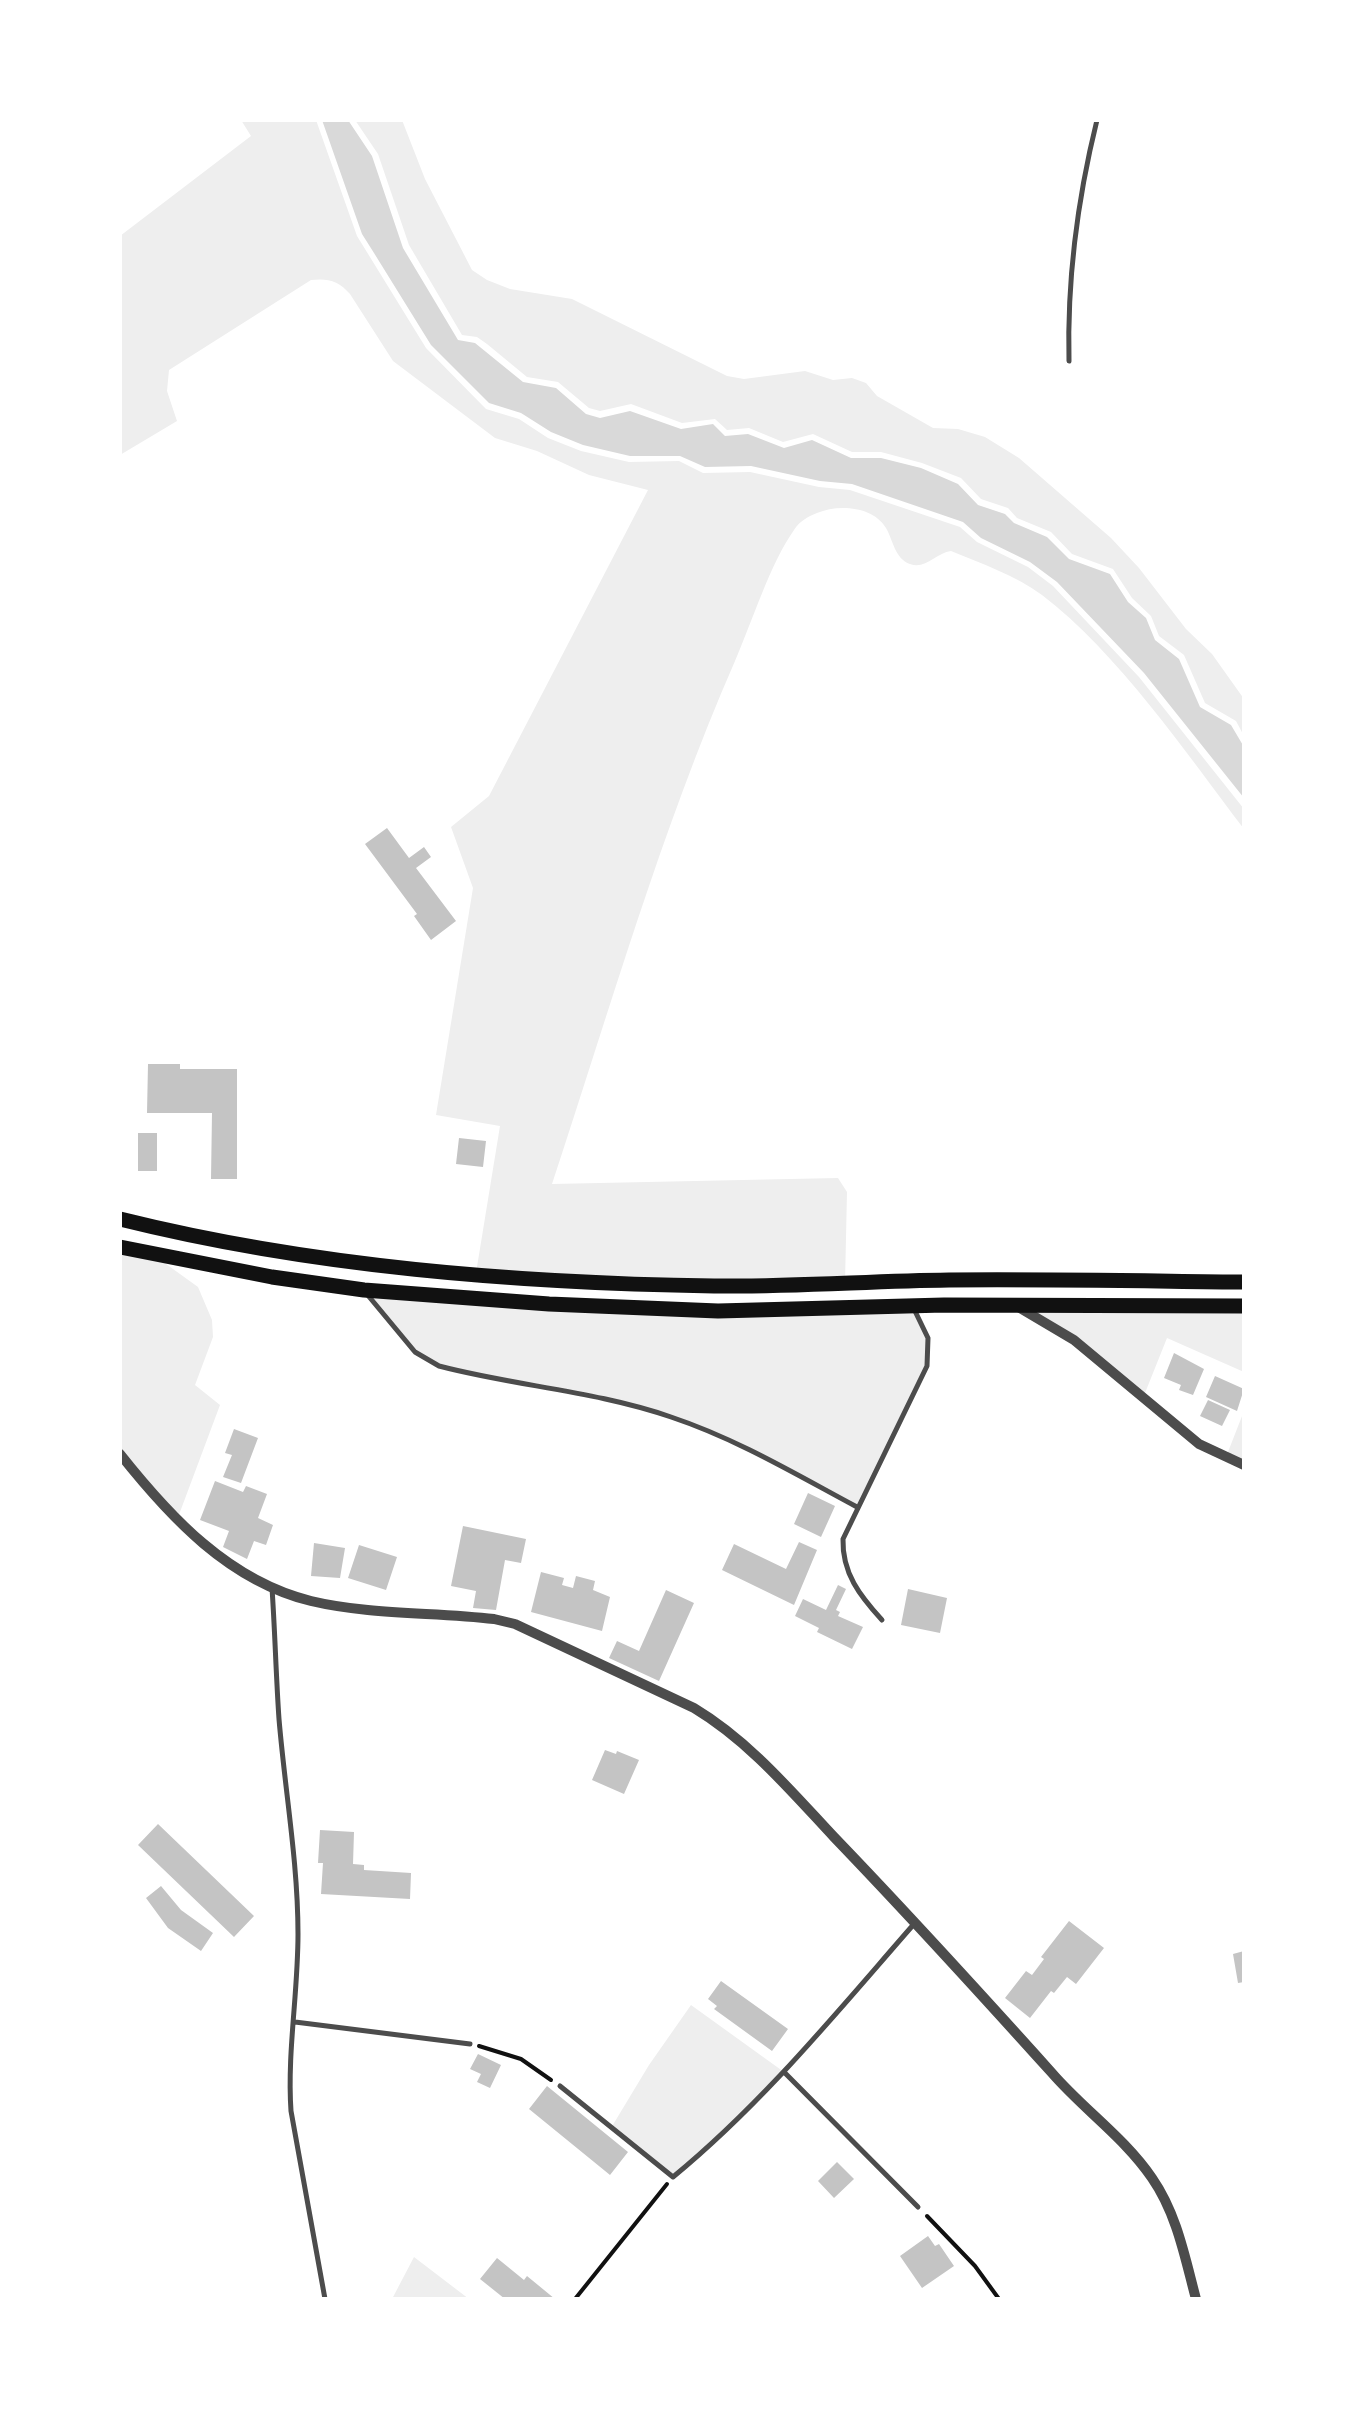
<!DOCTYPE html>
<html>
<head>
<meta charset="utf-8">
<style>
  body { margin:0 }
  #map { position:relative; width:1364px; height:2419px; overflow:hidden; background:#fff; font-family:Ubuntu,sans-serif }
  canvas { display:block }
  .frame { position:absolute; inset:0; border:122px solid #fff; pointer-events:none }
</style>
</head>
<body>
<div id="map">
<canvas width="1364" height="2419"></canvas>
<div class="frame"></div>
</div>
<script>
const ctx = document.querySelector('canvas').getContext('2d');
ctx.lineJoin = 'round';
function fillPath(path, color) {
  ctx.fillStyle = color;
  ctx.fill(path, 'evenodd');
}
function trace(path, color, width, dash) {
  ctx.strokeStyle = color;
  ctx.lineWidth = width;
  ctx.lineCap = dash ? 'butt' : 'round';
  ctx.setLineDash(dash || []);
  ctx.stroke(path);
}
const green = new Path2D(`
  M 241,120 L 316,120 L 357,236 L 426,348 L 486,409 L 519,419 L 548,438 L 581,451 L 629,462 L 679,461 L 703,473 L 750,472 L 819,487 L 850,490 L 960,527 L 977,542 L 1028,567 L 1053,586 L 1139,677 L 1244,809 L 1244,829 C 1187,754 1117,652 1042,595 C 1015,575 982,564 951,551 C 936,553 925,570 910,564 C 895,559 893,540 886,528 C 873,506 838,504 817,513 C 807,517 800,521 794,530 C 770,564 752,622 735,661 C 661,830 610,1009 552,1184 L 838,1178 L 847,1192 L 845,1283 L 476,1273 L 500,1126 L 436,1115 L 473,888 L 451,827 L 489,796 L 648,490 L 589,475 L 537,451 L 495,438 L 393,361 L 350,294 C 339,281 328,278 311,280 L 169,370 L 167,391 L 177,421 L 120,455 L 120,236 L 251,136 Z
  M 355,120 L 402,120 L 425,179 L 472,270 L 487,280 L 510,289 L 572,299 L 727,376 L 744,379 L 805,371 L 833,380 L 852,378 L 866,383 L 877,396 L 933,428 L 958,429 L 985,437 L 1019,458 L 1111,538 L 1139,568 L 1186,629 L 1212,654 L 1244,699 L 1244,736 L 1236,721 L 1205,703 L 1184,655 L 1159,636 L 1151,616 L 1132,598 L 1113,569 L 1072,554 L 1051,532 L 1017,518 L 1008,508 L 981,499 L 961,478 L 922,463 L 881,452 L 852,452 L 813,434 L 783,442 L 749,428 L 727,430 L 715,419 L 682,423 L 631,404 L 600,411 L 589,408 L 558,382 L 527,377 L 487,344 L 477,337 L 462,335 L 409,245 L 378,154 Z
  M 120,1247 L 155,1256 L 198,1287 L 212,1320 L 213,1337 L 195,1385 L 220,1405 L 177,1520 L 120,1454 Z
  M 364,1290 L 549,1304 L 912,1306 C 923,1327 932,1342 927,1366 L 857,1507 C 797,1475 737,1439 671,1417 C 597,1391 516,1381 439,1366 L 415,1352 Z
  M 1015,1305 L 1244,1306 L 1244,1372 L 1167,1338 L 1143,1398 L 1116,1373 Z
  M 1244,1411 L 1244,1465 L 1226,1457 Z
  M 691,2005 L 784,2072 L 673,2177 L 611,2128 L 649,2065 Z
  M 414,2257 L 469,2299 L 392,2299 Z`);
const water = new Path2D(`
  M 322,120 L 348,120 L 372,156 L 403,248 L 458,340 L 475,343 L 523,382 L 556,388 L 586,414 L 600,418 L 630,411 L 681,429 L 713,424 L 725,436 L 748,434 L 784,448 L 812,440 L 851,458 L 881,458 L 921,468 L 958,484 L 978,505 L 1005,514 L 1014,523 L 1047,537 L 1069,559 L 1110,574 L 1128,602 L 1146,618 L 1155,640 L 1179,659 L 1200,707 L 1231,725 L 1244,747 L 1244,798 L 1144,673 L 1057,582 L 1030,562 L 981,538 L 963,522 L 852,484 L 820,481 L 751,466 L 705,467 L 680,456 L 630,456 L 583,445 L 551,432 L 521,413 L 489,403 L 431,345 L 374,253 L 362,234 Z`);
const building = new Path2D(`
  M 387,828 L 409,858 L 424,847 L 431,857 L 416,868 L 456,921 L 431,940 L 414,916 L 417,914 L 365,844 Z
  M 148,1064 L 180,1064 L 180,1069 L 237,1069 L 237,1179 L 211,1179 L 212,1113 L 147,1113 Z
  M 138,1133 L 157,1133 L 157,1171 L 138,1171 Z
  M 459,1138 L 486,1141 L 483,1167 L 456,1164 Z
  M 1174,1353 L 1204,1369 L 1193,1395 L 1179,1390 L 1181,1385 L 1164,1378 Z
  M 1215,1376 L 1244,1389 L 1237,1411 L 1206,1397 Z
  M 1208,1400 L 1230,1410 L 1222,1426 L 1200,1416 Z
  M 234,1429 L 258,1438 L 241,1483 L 223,1477 L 232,1455 L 225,1453 Z
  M 215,1481 L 243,1492 L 246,1486 L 267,1494 L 258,1518 L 273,1525 L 266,1545 L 254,1541 L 247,1559 L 223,1547 L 229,1531 L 200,1520 Z
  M 808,1493 L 835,1506 L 821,1537 L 794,1524 Z
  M 463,1526 L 526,1539 L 521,1563 L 505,1560 L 496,1610 L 473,1608 L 476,1591 L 451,1586 Z
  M 799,1542 L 817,1550 L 794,1605 L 722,1570 L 734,1544 L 786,1569 Z
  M 314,1543 L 345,1548 L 340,1578 L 311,1576 Z
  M 359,1545 L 397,1557 L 386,1590 L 348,1578 Z
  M 541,1572 L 564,1578 L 562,1585 L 573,1588 L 576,1576 L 595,1581 L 593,1590 L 610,1597 L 602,1631 L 531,1612 Z
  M 838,1585 L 846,1589 L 836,1610 L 840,1612 L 838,1616 L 863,1627 L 852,1649 L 817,1632 L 819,1628 L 795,1616 L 803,1599 L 826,1610 Z
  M 908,1589 L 947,1598 L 940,1633 L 901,1625 Z
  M 666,1590 L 694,1603 L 659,1681 L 609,1658 L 617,1641 L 639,1651 Z
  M 605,1750 L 616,1754 L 617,1751 L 639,1760 L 624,1794 L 592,1780 Z
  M 158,1824 L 254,1916 L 234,1937 L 138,1845 Z
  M 320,1830 L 354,1832 L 353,1864 L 364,1865 L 364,1870 L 411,1873 L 410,1899 L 321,1894 L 323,1863 L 318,1863 Z
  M 161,1886 L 181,1910 L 213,1933 L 201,1951 L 168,1928 L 146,1898 Z
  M 1069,1921 L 1104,1948 L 1076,1984 L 1067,1977 L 1054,1993 L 1051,1991 L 1030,2018 L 1005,1998 L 1026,1971 L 1032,1975 L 1044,1959 L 1041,1957 Z
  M 1244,1951 L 1244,1982 L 1238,1983 L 1233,1954 Z
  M 721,1981 L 788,2029 L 772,2051 L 714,2009 L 717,2006 L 708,1999 Z
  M 478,2054 L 501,2065 L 490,2088 L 477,2082 L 481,2074 L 470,2069 Z
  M 547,2086 L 628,2152 L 610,2175 L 529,2109 Z
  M 837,2162 L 854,2179 L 834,2198 L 818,2181 Z
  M 928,2236 L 935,2246 L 939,2244 L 954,2266 L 922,2288 L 900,2256 Z
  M 497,2258 L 524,2280 L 527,2276 L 555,2299 L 505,2299 L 480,2279 Z`);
const path = new Path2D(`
  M 479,2046 L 521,2059 L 551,2080
  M 927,2216 L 975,2266 L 999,2299
  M 575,2299 L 667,2184`);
const service = new Path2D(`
  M 1069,361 C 1067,278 1077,201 1097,120
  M 366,1293 L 415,1352 L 439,1366 C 515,1386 596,1391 671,1417 C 737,1439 797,1475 857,1507
  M 272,1588 C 275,1632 276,1676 279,1719 C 285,1791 298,1862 298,1934 C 298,1994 287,2053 291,2111 L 325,2299
  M 882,1620 C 860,1596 842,1573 843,1539 L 927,1366 L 928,1338 L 914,1309
  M 295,2022 L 470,2044
  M 784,2072 L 918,2207
  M 560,2086 L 673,2177 C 763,2103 837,2012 914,1924`);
const minor = new Path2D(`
  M 1020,1308 L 1074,1340 L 1199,1444 L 1244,1465
  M 120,1454 C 170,1517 229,1581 311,1601 C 370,1615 434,1612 494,1619 L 515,1624 L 694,1708 C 749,1741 791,1791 834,1837 C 908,1914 980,1993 1052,2073 C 1083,2109 1125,2138 1152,2178 C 1177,2214 1185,2258 1196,2299`);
const trunk = new Path2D(`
  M 120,1219 C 313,1267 516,1283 714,1286 C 792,1287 870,1281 949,1280 C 1047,1279 1146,1281 1244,1282
  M 120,1247 L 272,1277 L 364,1290 L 549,1304 L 718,1311 L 944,1305 L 1244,1306`);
fillPath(green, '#eee');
fillPath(water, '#d9d9d9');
fillPath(building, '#c4c4c4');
trace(path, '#111', 4);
trace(service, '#4c4c4c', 5);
trace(minor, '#4c4c4c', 10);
trace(trunk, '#111', 15);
</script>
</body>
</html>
